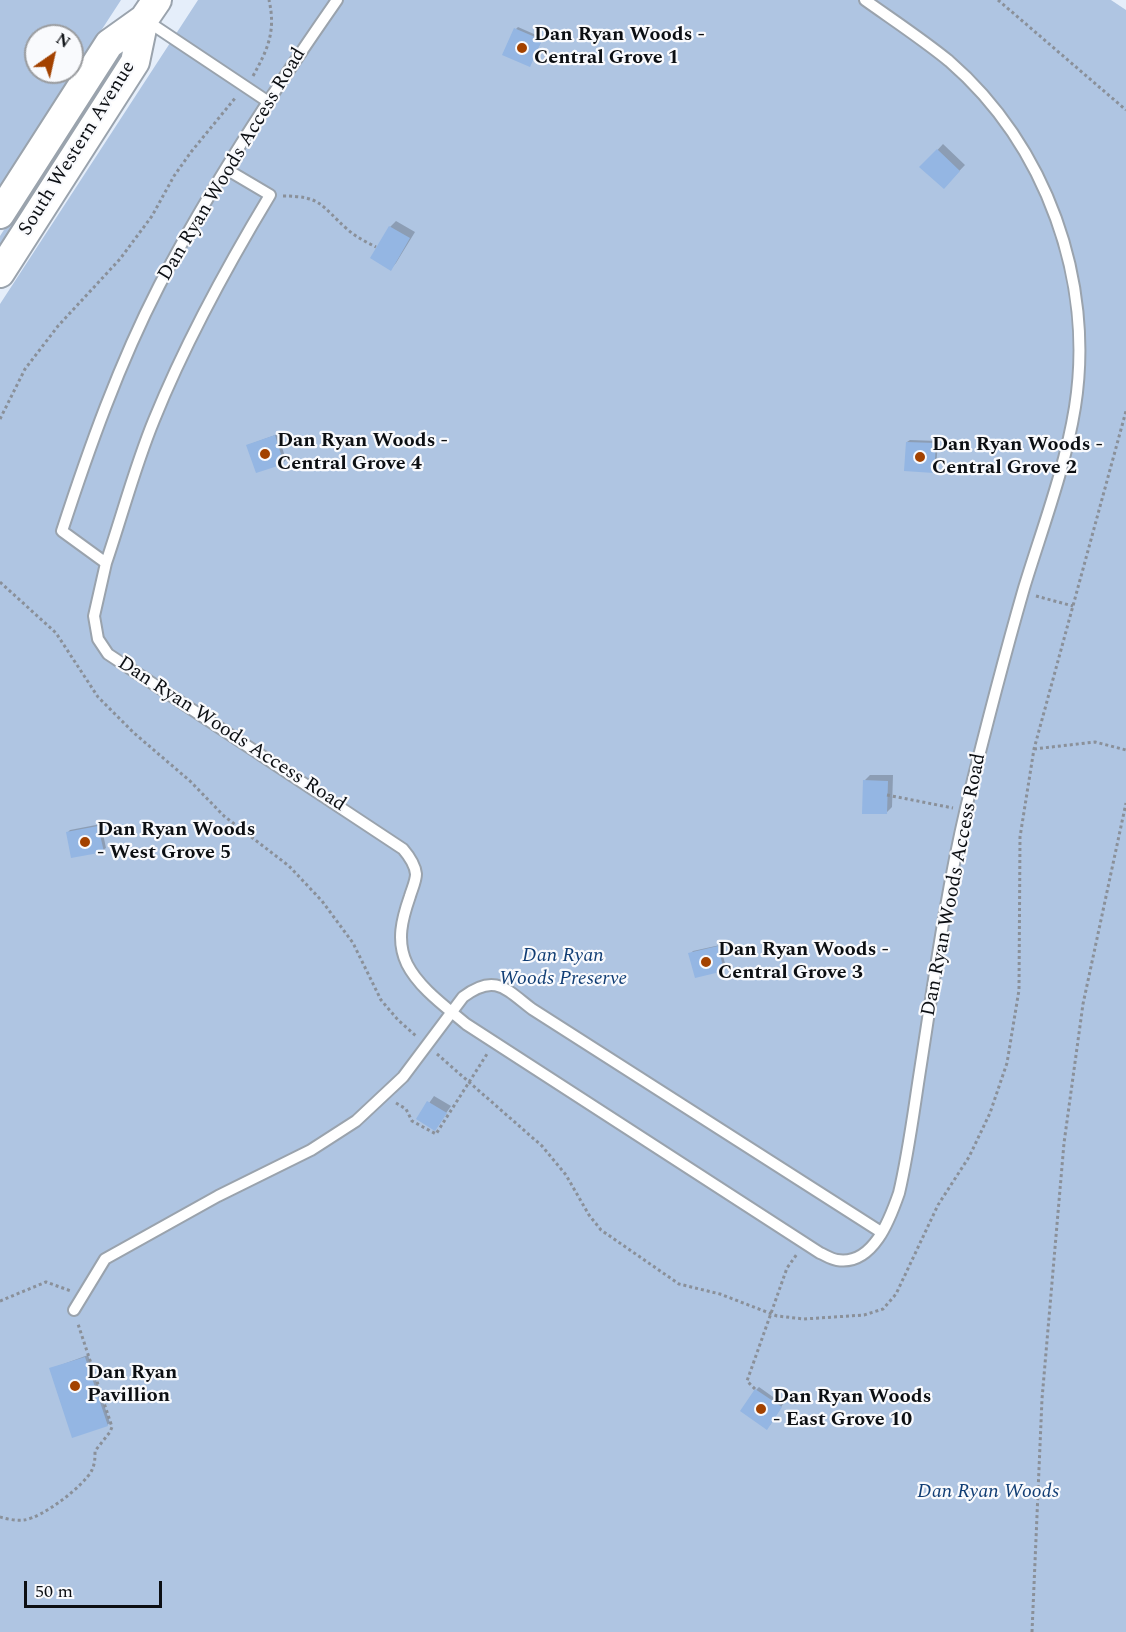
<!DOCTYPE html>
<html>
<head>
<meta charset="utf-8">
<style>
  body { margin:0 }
  #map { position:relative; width:1126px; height:1632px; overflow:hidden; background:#e5eefa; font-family:Spectral,serif }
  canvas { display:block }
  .north { position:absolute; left:24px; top:24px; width:60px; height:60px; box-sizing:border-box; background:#f9fafd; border:2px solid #9a9c9f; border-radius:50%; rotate:34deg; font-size:16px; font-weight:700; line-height:24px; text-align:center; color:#0c0f13 }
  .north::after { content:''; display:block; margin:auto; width:21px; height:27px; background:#a34200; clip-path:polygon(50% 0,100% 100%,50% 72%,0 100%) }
  .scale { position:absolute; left:24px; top:1581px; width:138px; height:27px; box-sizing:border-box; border:3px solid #0c0f13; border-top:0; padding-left:8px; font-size:18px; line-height:21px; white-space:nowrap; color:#0c0f13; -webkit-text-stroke:4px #f9fafd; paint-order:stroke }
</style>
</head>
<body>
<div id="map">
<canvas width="1126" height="1632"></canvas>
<div class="north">N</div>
<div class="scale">50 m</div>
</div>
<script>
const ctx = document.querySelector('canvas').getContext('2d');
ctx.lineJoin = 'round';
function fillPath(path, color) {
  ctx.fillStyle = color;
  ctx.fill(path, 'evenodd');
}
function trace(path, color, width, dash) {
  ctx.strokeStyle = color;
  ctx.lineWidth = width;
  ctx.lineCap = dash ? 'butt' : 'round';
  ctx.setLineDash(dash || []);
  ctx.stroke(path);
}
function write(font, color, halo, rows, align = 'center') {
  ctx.font = font + ' Spectral,serif';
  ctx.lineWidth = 4.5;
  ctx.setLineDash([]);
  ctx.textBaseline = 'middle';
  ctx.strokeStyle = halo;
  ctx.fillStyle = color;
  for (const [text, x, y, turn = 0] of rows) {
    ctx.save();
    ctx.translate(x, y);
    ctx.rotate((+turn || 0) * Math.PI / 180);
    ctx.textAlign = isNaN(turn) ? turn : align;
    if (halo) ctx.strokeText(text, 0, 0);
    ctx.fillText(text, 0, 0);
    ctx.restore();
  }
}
const green = new Path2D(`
  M 0,0 L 121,0 L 0,186 ZM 36,36 L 72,36 L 72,72 L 36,72 Z
  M 198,0 L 1111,0 L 1126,10 L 1126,1632 L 0,1632 L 0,304 Z
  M 122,51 L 125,54 L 0,250 L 0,236 L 119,53 Z`);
const shadow = new Path2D(`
  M 518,27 L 543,38 L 529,66 L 516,29 Z
  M 943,144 L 965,165 L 944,187 L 922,167 Z
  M 396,221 L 415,232 L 396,263 L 391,269 L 372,257 L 390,227 Z
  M 278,434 L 286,460 L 283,463 L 248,445 Z
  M 910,440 L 938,441 L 936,469 L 933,471 L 907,442 Z
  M 870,775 L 893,775 L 892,807 L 886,813 L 865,780 Z
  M 101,824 L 106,848 L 103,850 L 67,833 L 70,830 Z
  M 720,945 L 726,967 L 723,969 L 690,954 L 693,951 Z
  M 434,1096 L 451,1106 L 435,1129 L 418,1119 Z
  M 88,1355 L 110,1423 L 107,1425 L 50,1369 Z
  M 759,1387 L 783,1404 L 770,1425 L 756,1390 Z`);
const building = new Path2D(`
  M 514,28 L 542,40 L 530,67 L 502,55 Z
  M 937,149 L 960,171 L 944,189 L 919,167 Z
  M 389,226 L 410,238 L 391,271 L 370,258 Z
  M 275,435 L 284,464 L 256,473 L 246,445 Z
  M 906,442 L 936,443 L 934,473 L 904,471 Z
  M 863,780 L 888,781 L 887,814 L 862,814 Z
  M 98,826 L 104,852 L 71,858 L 66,832 Z
  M 718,946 L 724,971 L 695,978 L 688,953 Z
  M 427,1101 L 447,1113 L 435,1131 L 416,1119 Z
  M 85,1357 L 108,1426 L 72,1438 L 49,1368 Z
  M 755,1389 L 782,1407 L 767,1430 L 740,1411 Z`);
const path = new Path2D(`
  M 998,0 L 1126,110
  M 253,76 C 268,49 276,31 269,0
  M 283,196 C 322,196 321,206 347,229 C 356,237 366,242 376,247
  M 0,419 L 25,369 L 58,326 L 120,259 L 152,216 L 174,176 L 191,152 L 236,97
  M 0,582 L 56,633 L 98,697 L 134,733 L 190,781 L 224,816 L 289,866 L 322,901 L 353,943 L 381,1000 L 398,1020 L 416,1036
  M 1036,596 L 1073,606
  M 1034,749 L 1095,742 L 1126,750
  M 887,795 L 953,808
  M 437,1054 L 542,1146 L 566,1175 L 589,1215 L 601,1230 L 679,1284 L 720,1294 L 777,1316 L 804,1319 L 864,1315 L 883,1309 L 896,1294 L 938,1205 L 969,1157 L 990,1113 L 1007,1063 L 1019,990 L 1020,837 L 1034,749 L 1126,411
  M 396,1103 L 406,1109 L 412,1121 L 436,1134 L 487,1054
  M 0,1301 L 46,1282 L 71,1291
  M 755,1389 L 747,1381 L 787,1268 L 797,1254
  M 0,1517 C 7,1519 16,1521 24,1520 C 42,1518 84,1486 92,1470 C 95,1463 95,1458 95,1451 L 110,1432 L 112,1427 L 78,1324
  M 1032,1632 L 1042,1399 L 1064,1143 L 1083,1004 L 1126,803`);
const service = new Path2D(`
  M 337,0 C 273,92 211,186 159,286 C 119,364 89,448 62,531 L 106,563 L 94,616 L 98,639 L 108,654 L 403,849 C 409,856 415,864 416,874 C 416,881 412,889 410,896 C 402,919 396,941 407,964 C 419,988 446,1007 466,1024 L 820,1253 C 825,1255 831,1259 837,1260 C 873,1266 890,1219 899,1193 C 908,1155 913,1116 919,1077 C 933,988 945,897 966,808 C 984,735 1003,661 1024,588 C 1042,529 1065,469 1075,407 C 1095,281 1046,145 949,61 C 922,39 893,20 865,0
  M 147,21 L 267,101
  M 106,563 C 122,516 135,466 154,420 C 186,341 226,268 270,195 L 226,169
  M 74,1310 L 105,1259 L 218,1196 L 311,1150 L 356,1121 L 403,1077 L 463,997 C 495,973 506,989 532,1009 L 881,1232`);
const secondary = new Path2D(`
  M 0,214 L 109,44 L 144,19 L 157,0
  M 0,273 L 135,62 L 144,19`);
const markers = [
  [522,48,6,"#a34200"],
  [265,454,6,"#a34200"],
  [920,457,6,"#a34200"],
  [85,842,6,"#a34200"],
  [706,962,6,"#a34200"],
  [75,1386,6,"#a34200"],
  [761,1409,6,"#a34200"]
];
const poiNames = [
  ["Dan Ryan Woods -",534,36],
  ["Central Grove 1",534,59],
  ["Dan Ryan Woods -",277,442],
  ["Central Grove 4",277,465],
  ["Dan Ryan Woods -",932,446],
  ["Central Grove 2",932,469],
  ["Dan Ryan Woods",97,831],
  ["- West Grove 5",97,854],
  ["Dan Ryan Woods -",718,951],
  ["Central Grove 3",718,974],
  ["Dan Ryan",87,1374],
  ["Pavillion",87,1397],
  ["Dan Ryan Woods",773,1398],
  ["- East Grove 10",773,1421]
];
const streetNames = [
  ["South Western Avenue",78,149,-58],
  ["Dan Ryan Woods Access Road",233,165,-59],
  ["Dan Ryan Woods Access Road",231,735,33],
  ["Dan Ryan Woods Access Road",955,885,-79]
];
const parkNames = [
  ["Dan Ryan",563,957],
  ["Woods Preserve",563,980],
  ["Dan Ryan Woods",988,1493]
];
fillPath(green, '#afc5e2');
fillPath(shadow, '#0003');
fillPath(building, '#94b6e3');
trace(service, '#9aa3ad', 14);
trace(secondary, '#9aa3ad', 32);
trace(path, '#8a9099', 3, [3, 3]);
trace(service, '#fff', 10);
trace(secondary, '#fff', 28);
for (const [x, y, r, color] of markers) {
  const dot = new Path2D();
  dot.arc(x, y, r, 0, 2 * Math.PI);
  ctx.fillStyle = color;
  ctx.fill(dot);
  trace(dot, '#f9fafd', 2);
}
write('bold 20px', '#0c0f13', '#f9fafd', poiNames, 'left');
write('20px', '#0c0f13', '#f9fafd', streetNames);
write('italic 20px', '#103d74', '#f9fafd', parkNames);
</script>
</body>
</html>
